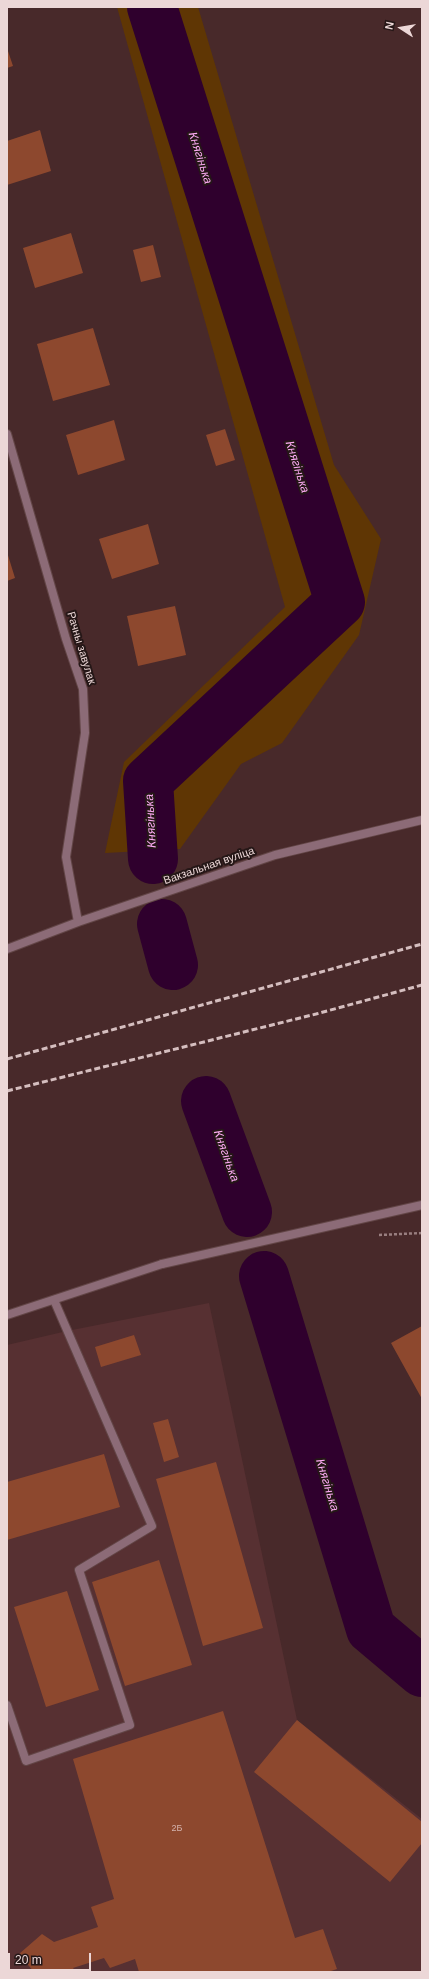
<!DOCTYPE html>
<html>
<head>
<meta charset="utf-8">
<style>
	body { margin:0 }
	#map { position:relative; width:429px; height:1979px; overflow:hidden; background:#48292a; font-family:Helvetica,sans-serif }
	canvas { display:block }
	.frame { position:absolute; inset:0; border:8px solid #ecd7d7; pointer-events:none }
	.north { position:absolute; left:381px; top:8px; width:40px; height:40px; -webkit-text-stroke:3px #251717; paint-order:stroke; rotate:282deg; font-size:11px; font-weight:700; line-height:16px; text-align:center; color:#ecd7d7 }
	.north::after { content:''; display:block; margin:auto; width:14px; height:18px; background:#ecd7d7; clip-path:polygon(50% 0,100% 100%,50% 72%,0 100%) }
	.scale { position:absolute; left:8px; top:1953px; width:83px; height:18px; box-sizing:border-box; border:2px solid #ecd7d7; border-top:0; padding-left:5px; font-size:12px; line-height:14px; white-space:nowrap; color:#ecd7d7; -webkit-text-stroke:3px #251717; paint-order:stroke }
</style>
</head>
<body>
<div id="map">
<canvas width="429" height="1979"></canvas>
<div class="frame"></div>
<div class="north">N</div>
<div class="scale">20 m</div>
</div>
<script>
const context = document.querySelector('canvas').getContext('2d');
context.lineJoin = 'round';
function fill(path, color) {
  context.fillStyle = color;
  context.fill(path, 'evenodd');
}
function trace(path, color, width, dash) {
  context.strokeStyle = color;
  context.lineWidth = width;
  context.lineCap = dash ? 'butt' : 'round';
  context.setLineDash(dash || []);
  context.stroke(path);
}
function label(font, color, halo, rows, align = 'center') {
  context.font = font + ' Helvetica,sans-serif';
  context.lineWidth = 4;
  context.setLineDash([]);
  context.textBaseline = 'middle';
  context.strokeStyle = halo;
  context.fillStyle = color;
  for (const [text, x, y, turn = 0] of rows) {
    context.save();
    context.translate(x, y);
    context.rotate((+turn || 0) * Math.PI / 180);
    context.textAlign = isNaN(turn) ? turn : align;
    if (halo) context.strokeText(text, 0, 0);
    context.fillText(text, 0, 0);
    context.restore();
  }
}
fill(new Path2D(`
	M 209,1303 L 297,1720 L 422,1819 L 422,1972 L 7,1972 L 7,1345 L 67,1331 Z`), '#573032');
fill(new Path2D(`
	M 117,7 L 198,7 L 334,465 L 381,539 L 359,635 L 282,743 L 241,764 L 180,849 L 105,853 L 124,762 L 285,607 Z`), '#5f3604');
trace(new Path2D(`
	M 152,7 L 340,602 L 148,781 L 153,859
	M 162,924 L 173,965
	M 206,1101 L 247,1212
	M 264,1276 L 371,1629 L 422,1672`), '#2f002d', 50);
fill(new Path2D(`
	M 7,48 L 13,66 L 7,68 Z
	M 40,130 L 51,171 L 7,185 L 7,141 Z
	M 71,233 L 83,273 L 35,288 L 23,248 Z
	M 153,245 L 161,277 L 141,282 L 133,250 Z
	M 93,328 L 110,385 L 53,401 L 37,344 Z
	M 114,420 L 125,460 L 78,475 L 66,435 Z
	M 225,429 L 235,460 L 216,466 L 206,435 Z
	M 148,524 L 159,564 L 112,579 L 99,539 Z
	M 7,552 L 15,578 L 7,581 Z
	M 175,606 L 186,655 L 138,666 L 127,616 Z
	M 422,1326 L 422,1399 L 391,1343 Z
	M 134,1335 L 141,1355 L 101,1367 L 95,1347 Z
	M 168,1419 L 179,1457 L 164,1462 L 153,1423 Z
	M 104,1454 L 120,1507 L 7,1540 L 7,1482 Z
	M 216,1462 L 263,1628 L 203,1646 L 156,1479 Z
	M 159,1560 L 192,1665 L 125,1686 L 92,1582 Z
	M 67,1591 L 99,1690 L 46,1707 L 14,1607 Z
	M 223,1711 L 295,1938 L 323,1929 L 337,1969 L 328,1972 L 139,1972 L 135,1959 L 110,1968 L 104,1958 L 73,1968 L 76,1972 L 34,1972 L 19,1954 L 42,1934 L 54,1942 L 98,1927 L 91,1907 L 114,1899 L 73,1759 Z
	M 297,1720 L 422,1822 L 422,1843 L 390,1882 L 254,1772 Z`), '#8d482e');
const lane = new Path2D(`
	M 162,1264 L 422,1205
	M 7,1705 L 26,1761 L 130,1725 L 79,1570 L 152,1526 L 54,1300`);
const street = new Path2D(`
	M 7,434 L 66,639 L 83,689 L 85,733 L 66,857 L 78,922
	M 7,949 L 78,922 L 275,855 L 422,820
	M 7,1315 L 162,1264`);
trace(lane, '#624546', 10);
trace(street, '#624546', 10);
trace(new Path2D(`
	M 379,1235 L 422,1233`), '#997f80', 2.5, [3, 2]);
trace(lane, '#8c6b77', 8);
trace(street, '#8c6b77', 8);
trace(new Path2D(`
	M 7,1059 L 422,944
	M 7,1091 L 316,1014 L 422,985`), '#d5bebf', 3, [6, 3]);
label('9px', '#d4b3ad', null, [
	["2Б",177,1829]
]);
label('11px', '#ecd7d7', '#251717', [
	["Рачны завулак",81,648,73],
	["Вакзальная вуліца",209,866,-19]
]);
label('italic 12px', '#feacf5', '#251717', [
	["Княгінька",200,158,72],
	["Княгінька",297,467,72],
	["Княгінька",151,821,-93],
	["Княгінька",226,1156,70],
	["Княгінька",327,1485,73]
]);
</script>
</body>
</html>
